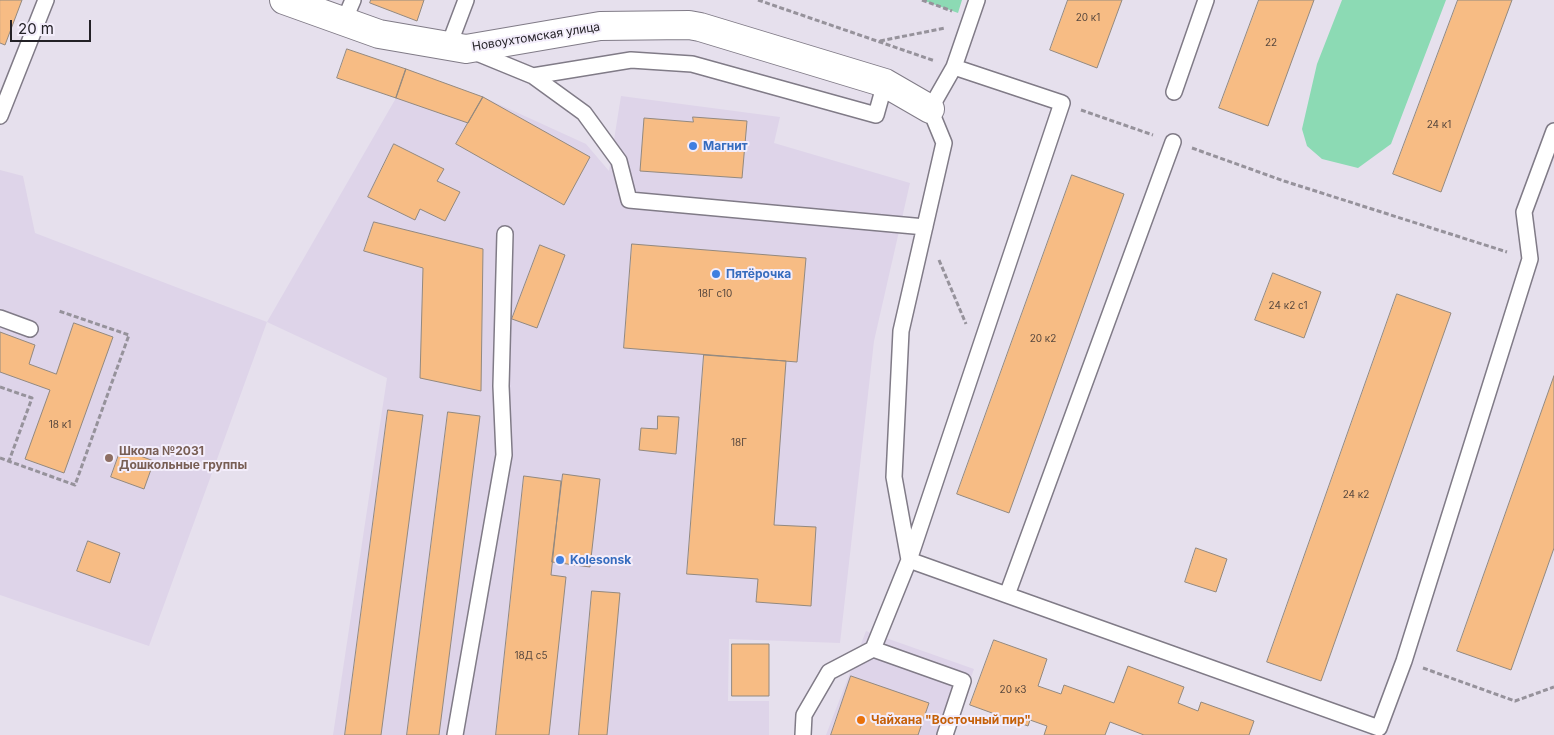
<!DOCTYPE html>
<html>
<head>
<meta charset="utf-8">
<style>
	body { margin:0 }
	#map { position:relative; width:1554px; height:735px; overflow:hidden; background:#e6e0ed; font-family:Inter,sans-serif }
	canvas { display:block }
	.scale { position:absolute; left:10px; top:20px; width:81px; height:22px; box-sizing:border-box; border:2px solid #232126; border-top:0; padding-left:6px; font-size:15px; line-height:18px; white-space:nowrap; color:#232126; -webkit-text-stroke:4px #f3edfb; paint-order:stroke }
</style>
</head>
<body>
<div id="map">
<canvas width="1554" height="735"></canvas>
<div class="scale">20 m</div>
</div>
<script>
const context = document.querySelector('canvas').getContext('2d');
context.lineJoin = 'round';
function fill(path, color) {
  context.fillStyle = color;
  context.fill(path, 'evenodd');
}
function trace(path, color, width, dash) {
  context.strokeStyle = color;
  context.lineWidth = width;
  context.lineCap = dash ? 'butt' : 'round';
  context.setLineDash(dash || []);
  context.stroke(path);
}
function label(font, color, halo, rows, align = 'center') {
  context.font = font + ' Inter,sans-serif';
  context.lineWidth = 4;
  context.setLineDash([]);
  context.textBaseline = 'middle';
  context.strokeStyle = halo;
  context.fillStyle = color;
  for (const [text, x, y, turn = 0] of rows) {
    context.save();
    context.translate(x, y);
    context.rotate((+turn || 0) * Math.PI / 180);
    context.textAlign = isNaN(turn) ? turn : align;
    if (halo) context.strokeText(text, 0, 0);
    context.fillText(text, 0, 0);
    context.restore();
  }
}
fill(new Path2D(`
	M 406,69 L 483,97 L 586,144 L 609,171 L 621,96 L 780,117 L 774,143 L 910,183 L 874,341 L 840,643 L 729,639 L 728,701 L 769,701 L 769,735 L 333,735 L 387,378 L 267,322 L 149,646 L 0,595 L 0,170 L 23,176 L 35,233 L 267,322 L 396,98 Z
	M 866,631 L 974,669 L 950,735 L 826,735 Z`), '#ded4e9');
fill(new Path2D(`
	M 922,0 L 962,0 L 958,13 Z
	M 1342,0 L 1446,0 L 1391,144 L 1358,168 L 1322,159 L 1307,146 L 1302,129 L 1317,64 Z`), '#8cdab4');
const building = new Path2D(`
	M 0,0 L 22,0 L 5,45 L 0,43 Z
	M 371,0 L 424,0 L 417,21 L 370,3 Z
	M 1068,0 L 1122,0 L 1097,68 L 1050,50 Z
	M 1259,0 L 1314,0 L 1268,126 L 1219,108 Z
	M 1458,0 L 1512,0 L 1441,192 L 1393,174 Z
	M 347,49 L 406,69 L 396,98 L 337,78 Z
	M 406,69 L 483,97 L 468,123 L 396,98 Z
	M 483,97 L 590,157 L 564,205 L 456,144 Z
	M 693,117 L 747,121 L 742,178 L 640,171 L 644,118 L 693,122 Z
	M 394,144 L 444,169 L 437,181 L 460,192 L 445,221 L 420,209 L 415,220 L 368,197 Z
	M 1072,175 L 1124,194 L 1009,513 L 957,494 Z
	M 374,222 L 483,249 L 481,391 L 420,378 L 423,268 L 364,251 Z
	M 632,244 L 806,258 L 797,362 L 624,348 Z
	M 540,245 L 565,255 L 537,328 L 512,319 Z
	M 1273,273 L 1321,292 L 1304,338 L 1255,320 Z
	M 1397,294 L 1451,313 L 1321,681 L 1267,662 Z
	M 74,323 L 113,337 L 64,473 L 25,459 L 50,390 L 0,372 L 0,332 L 35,345 L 29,364 L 56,374 Z
	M 704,355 L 786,361 L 774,525 L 816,527 L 811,606 L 756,602 L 758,579 L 687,574 Z
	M 1554,376 L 1554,548 L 1511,670 L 1457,651 Z
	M 388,410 L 423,415 L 381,735 L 345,735 Z
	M 448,412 L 480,416 L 439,735 L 407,735 Z
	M 658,416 L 679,417 L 676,454 L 639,450 L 641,428 L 657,429 Z
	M 121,449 L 154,461 L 144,489 L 111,477 Z
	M 563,474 L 600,479 L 590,567 L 552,562 Z
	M 524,476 L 561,481 L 551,575 L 566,577 L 549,735 L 496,735 Z
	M 88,541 L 120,553 L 110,583 L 77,571 Z
	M 1196,548 L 1227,559 L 1216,592 L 1185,582 Z
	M 592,591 L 620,593 L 607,735 L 579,735 Z
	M 994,640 L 1047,659 L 1038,686 L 1061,694 L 1064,685 L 1114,703 L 1128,666 L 1184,687 L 1178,703 L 1198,711 L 1201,702 L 1254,721 L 1249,735 L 1144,735 L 1110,722 L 1105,735 L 1044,735 L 1047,726 L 1030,720 L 1028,726 L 970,705 Z
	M 732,644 L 769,644 L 769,696 L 732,696 Z
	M 851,676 L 929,703 L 918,735 L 831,735 Z`);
fill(building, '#f7bc84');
trace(building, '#93897f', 1);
const service = new Path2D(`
	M 344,21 L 353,0
	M 449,45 L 466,0
	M 472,51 L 533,76 L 631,60 L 692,64 L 876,115 L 885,83
	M 954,67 L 977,0
	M 533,76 L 584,113 L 619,161 L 629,200 L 925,227
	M 1174,92 L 1206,0
	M 0,116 L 46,0
	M 0,318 L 30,329
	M 1007,595 L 1173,142
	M 873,649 L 963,681 L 945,735
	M 455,735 L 504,455 L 501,386 L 505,234
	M 803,735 L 804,715 L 829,672 L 873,649 L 909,560 L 894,477 L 901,331 L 944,143 L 930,109 L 954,67 L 1062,103 L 909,560 L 1379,728 L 1404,661 L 1530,259 L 1524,212 L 1554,131`);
const minor = new Path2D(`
	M 284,0 L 379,34 L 466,49 L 600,26 L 689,25 L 700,27 L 885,83 L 930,109`);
trace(service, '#807b87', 18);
trace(minor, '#807b87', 30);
trace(new Path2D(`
	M 758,0 L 935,61
	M 922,0 L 952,11
	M 880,41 L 945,28
	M 1081,110 L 1153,135
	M 1192,148 L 1284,181 L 1507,252
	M 939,260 L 966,324
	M 0,387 L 32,398 L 9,461
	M 0,458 L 75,485 L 129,335 L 59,311
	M 1423,668 L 1515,701 L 1554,687`), '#96929b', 3, [5, 2.5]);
trace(service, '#fff', 15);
trace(minor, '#fff', 28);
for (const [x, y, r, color] of [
	[693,146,5,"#3f7fe0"],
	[716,274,5,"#3f7fe0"],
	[109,458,5,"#8d6e63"],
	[560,560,5,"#3f7fe0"],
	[861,720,5,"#e8710a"]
]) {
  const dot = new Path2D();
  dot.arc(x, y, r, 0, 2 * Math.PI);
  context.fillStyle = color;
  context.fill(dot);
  trace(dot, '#f3edfb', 2);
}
label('10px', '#58483e', null, [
	["20 к1",1088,18],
	["22",1271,43],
	["24 к1",1439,125],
	["18Г с10",715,294],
	["24 к2 с1",1288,306],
	["20 к2",1043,339],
	["18 к1",60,425],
	["18Г",739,443],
	["24 к2",1356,495],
	["18Д с5",531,656],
	["20 к3",1013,690]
]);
label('12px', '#232126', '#f3edfb', [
	["Новоухтомская улица",536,37,-9]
]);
label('bold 12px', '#366cbe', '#f3edfb', [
	["Магнит",703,146],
	["Пятёрочка",726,274],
	["Kolesonsk",570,560]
], 'left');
label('bold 12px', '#785e54', '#f3edfb', [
	["Школа №2031",119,451],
	["Дошкольные группы",119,465]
], 'left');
label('bold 12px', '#c56008', '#f3edfb', [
	["Чайхана \"Восточный пир\"",871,720]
], 'left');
</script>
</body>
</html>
